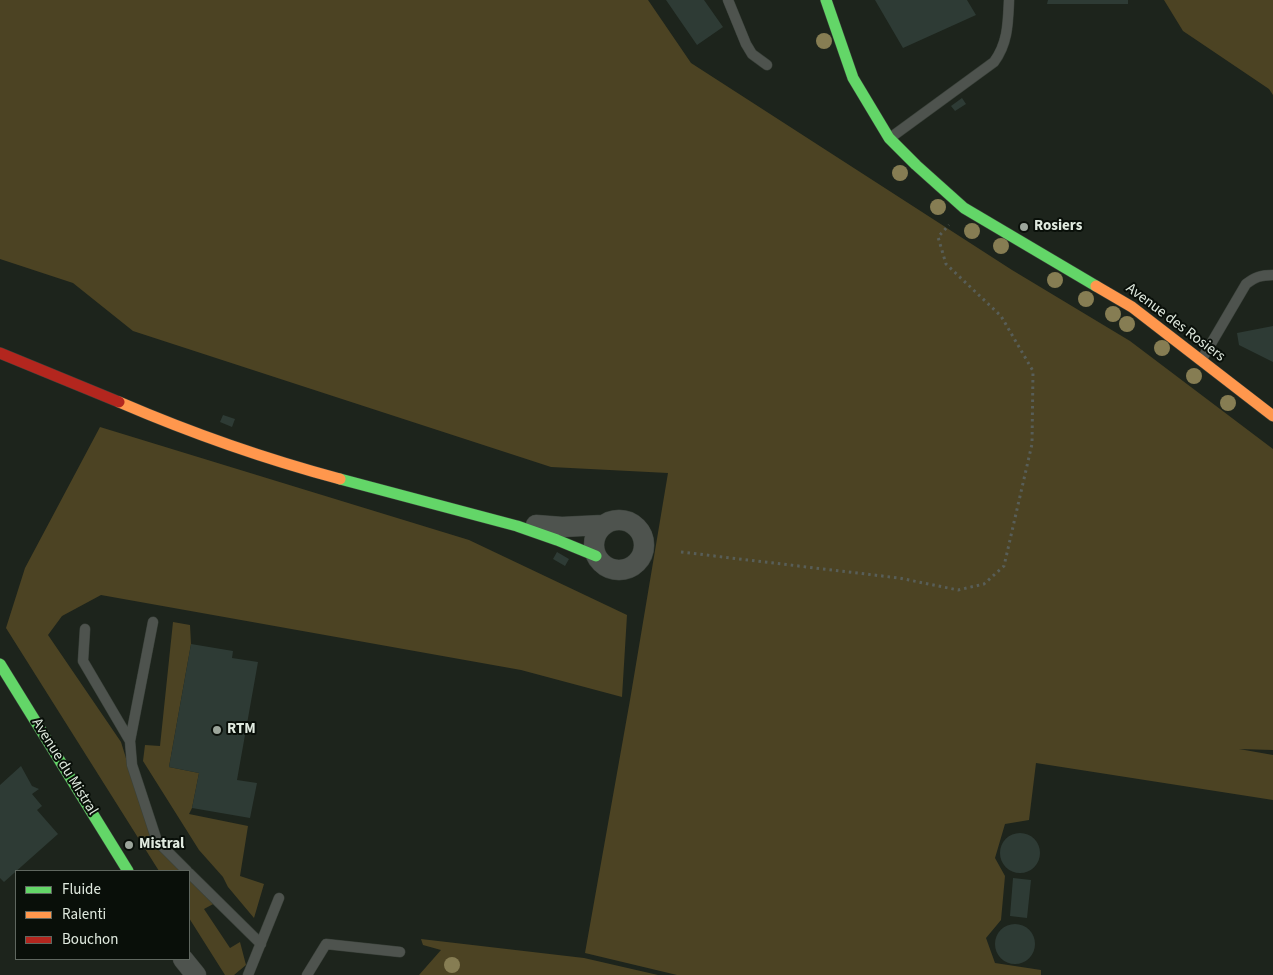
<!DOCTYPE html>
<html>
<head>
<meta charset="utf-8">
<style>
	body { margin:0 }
	#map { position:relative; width:1273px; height:975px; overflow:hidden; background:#1d241c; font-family:"Source Sans 3",sans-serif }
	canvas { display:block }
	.legend { position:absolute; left:15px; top:870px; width:175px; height:90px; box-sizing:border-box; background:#090f09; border:1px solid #5f675f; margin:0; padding:6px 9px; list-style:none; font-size:15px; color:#e0eadf }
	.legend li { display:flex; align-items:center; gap:10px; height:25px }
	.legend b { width:25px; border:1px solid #5f675f }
</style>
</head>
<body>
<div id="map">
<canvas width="1273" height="975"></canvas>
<ul class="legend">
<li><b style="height:6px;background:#63d668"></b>Fluide</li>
<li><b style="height:6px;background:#ff974d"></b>Ralenti</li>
<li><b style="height:6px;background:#b3261e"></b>Bouchon</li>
</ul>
</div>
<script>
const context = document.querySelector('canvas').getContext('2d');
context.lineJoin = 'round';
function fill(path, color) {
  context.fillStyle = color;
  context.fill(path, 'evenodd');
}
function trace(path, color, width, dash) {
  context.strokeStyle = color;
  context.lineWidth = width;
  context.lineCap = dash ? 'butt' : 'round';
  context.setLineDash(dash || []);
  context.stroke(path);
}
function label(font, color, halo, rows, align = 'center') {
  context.font = font + ' "Source Sans 3",sans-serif';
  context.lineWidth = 4;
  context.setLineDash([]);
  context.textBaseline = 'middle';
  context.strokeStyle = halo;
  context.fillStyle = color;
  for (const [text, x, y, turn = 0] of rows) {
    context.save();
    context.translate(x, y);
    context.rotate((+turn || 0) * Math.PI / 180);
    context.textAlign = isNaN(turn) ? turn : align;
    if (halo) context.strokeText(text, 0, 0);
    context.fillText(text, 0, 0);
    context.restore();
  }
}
fill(new Path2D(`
	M 0,0 L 648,0 L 691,63 L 1012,270 L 1130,341 L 1273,449 L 1273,750 L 1239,749 L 1273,755 L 1273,800 L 1036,763 L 1029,820 L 1005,824 L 995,858 L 1005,876 L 1001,920 L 986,938 L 995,963 L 1041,970 L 1041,975 L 677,975 L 585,953 L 630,700 L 668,473 L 551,467 L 133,331 L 73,283 L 0,259 Z
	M 1164,0 L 1273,0 L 1273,95 L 1269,89 L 1183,31 Z
	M 100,427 L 469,540 L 627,615 L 622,697 L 521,670 L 101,595 L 62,616 L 48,635 L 121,742 L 153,845 L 182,871 L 159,871 L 6,628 L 25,568 Z
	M 173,622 L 190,625 L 191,644 L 169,767 L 199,773 L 192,808 L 189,814 L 248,826 L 240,876 L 264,884 L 254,918 L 228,887 L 223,877 L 199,850 L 143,761 L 145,745 L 160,746 Z
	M 189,877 L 217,902 L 204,909 L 230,948 L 240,942 L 246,965 L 234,975 L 225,975 L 189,918 Z
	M 421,939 L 584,958 L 658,975 L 419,975 L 441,950 L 423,945 Z`), '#4c4323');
fill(new Path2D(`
	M 666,0 L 704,0 L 723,27 L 697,45 Z
	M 875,0 L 967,0 L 976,15 L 903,48 Z
	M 1048,0 L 1128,0 L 1128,4 L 1047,4 Z
	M 962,98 L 966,104 L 955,111 L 951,106 Z
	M 1273,326 L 1273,362 L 1239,345 L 1237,333 Z
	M 223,415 L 235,419 L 232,427 L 220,422 Z
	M 557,552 L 569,559 L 565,566 L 553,559 Z
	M 191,644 L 233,651 L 232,658 L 258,662 L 237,780 L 257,783 L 250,818 L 192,808 L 199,773 L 169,767 Z
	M 21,766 L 32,786 L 39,789 L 32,794 L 42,806 L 37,810 L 58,834 L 4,882 L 0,878 L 0,785 Z
	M1000 853a20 20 0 1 1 40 0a20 20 0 1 1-40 0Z
	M 1013,878 L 1031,880 L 1027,918 L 1010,916 Z
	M995 944a20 20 0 1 1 40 0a20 20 0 1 1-40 0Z`), '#2e3b35');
const lane = new Path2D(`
	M 728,0 L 746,44 L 752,54 L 767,65
	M 890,138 L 994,62 C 1008,43 1008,23 1009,0
	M 1202,359 L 1246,284 C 1255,277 1261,275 1273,275
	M 85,629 L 83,661 L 130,741 L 132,765 L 157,841 L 187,871
	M 130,741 L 153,622
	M 189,873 L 261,944
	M 248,975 L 279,898
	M 307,975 L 326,944 L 400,952`);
const street = new Path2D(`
	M594 545a25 25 0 1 1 50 0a25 25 0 1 1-50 0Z
	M 536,525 L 562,527 L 603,525
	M 183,959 L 196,975`);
const fast = new Path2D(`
	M 826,0 L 853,78 L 889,138 L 916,165 L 964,208 L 1096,286
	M 340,479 L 517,526 L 557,540 L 596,556
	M 0,664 L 128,871`);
const slow = new Path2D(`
	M 1096,286 L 1132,307 L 1273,416
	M 119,402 C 191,433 265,459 340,479`);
const jam = new Path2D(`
	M 0,353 L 119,402`);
trace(lane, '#3a413a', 11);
trace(street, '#3a413a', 21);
trace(fast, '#3a413a', 12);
trace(slow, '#3a413a', 12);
trace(jam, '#3a413a', 12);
trace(new Path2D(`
	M 681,552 L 899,578 L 958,590 L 984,584 L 1004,566 L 1032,444 L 1033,371 L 1001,316 L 946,264 L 938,237 L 949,225`), '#585e58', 3, [2.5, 4]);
trace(lane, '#4e534e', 10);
trace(street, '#4e534e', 20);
trace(fast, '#63d668', 11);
trace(slow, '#ff974d', 11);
trace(jam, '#b3261e', 11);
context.fillStyle = '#867d53';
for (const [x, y] of [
	[824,41],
	[900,173],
	[938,207],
	[972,231],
	[1001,246],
	[1055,280],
	[1086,299],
	[1113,314],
	[1127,324],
	[1162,348],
	[1194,376],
	[1228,403],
	[452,965]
]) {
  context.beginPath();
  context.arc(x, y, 8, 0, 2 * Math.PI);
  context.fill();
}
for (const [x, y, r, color] of [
	[1024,227,5,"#9ca59b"],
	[217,730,5,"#9ca59b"],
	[129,845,5,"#9ca59b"]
]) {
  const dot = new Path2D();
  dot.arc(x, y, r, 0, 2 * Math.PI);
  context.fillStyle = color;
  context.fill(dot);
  trace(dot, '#090f09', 2);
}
label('bold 15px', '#e0eadf', '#090f09', [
	["Rosiers",1034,227],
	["RTM",227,730],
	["Mistral",139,845]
], 'left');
label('15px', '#e0eadf', '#090f09', [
	["Avenue des Rosiers",1175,323,37],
	["Avenue du Mistral",64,767,58]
]);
</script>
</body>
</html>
